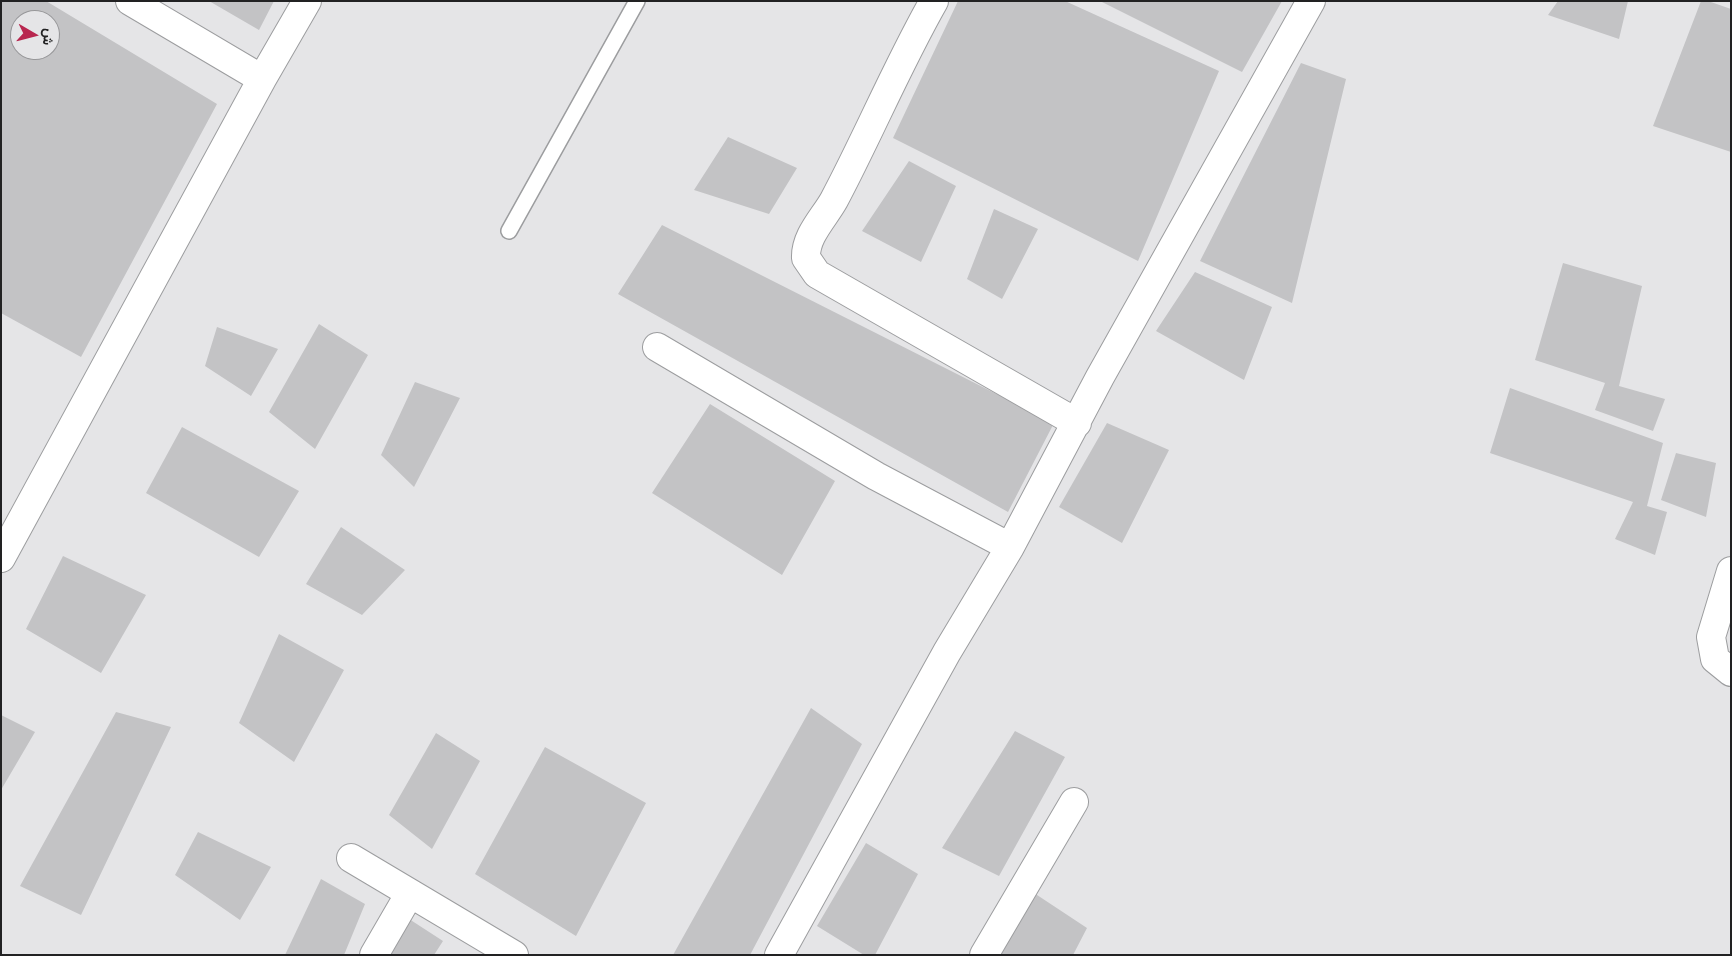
<!DOCTYPE html>
<html>
<head>
<meta charset="utf-8">
<style>
	body { margin:0 }
	#map { position:relative; width:1732px; height:956px; overflow:hidden; background:#e5e5e7; font-family:"Roboto Condensed",Vazirmatn,sans-serif }
	canvas { display:block }
	.frame { position:absolute; inset:0; border:2px solid #222223; pointer-events:none }
	.north { position:absolute; left:10px; top:10px; width:50px; height:50px; box-sizing:border-box; background:#e5e5e7; border:1px solid #979799; border-radius:50%; rotate:98deg; font-size:14px; font-weight:700; line-height:20px; text-align:center; color:#222223 }
	.north::after { content:''; display:block; margin:auto; width:18px; height:22px; background:#b8274f; clip-path:polygon(50% 0,100% 100%,50% 72%,0 100%) }
</style>
</head>
<body>
<div id="map">
<canvas width="1732" height="956"></canvas>
<div class="frame"></div>
<div class="north">ش</div>
</div>
<script>
const context = document.querySelector('canvas').getContext('2d');
context.lineJoin = 'round';
function fill(path, color) {
  context.fillStyle = color;
  context.fill(path, 'evenodd');
}
function trace(path, color, width, dash) {
  context.strokeStyle = color;
  context.lineWidth = width;
  context.lineCap = dash ? 'butt' : 'round';
  context.setLineDash(dash || []);
  context.stroke(path);
}
fill(new Path2D(`
	M 1,1 L 46,1 L 217,104 L 81,357 L 1,313 ZM 20,20 L 50,20 L 50,50 L 20,50 Z
	M 209,1 L 274,1 L 259,30 Z
	M 958,1 L 1065,1 L 1219,71 L 1138,261 L 893,138 Z
	M 1100,1 L 1282,1 L 1242,72 Z
	M 1558,1 L 1628,1 L 1619,39 L 1548,15 Z
	M 1701,1 L 1708,1 L 1731,9 L 1731,152 L 1653,126 Z
	M 1301,63 L 1346,79 L 1292,303 L 1200,261 Z
	M 728,137 L 797,168 L 769,214 L 694,190 Z
	M 909,161 L 956,186 L 921,262 L 862,231 Z
	M 994,209 L 1038,229 L 1002,299 L 967,279 Z
	M 662,225 L 1054,423 L 1008,512 L 618,294 Z
	M 1563,263 L 1642,286 L 1619,386 L 1665,399 L 1653,431 L 1595,410 L 1605,383 L 1535,360 Z
	M 1195,272 L 1272,307 L 1244,380 L 1156,331 Z
	M 319,324 L 368,355 L 315,449 L 269,412 Z
	M 217,327 L 278,349 L 251,396 L 205,366 Z
	M 415,382 L 460,398 L 414,487 L 381,455 Z
	M 1510,388 L 1663,443 L 1647,506 L 1667,512 L 1655,555 L 1615,539 L 1633,502 L 1490,453 Z
	M 710,404 L 835,481 L 782,575 L 652,493 Z
	M 1107,423 L 1169,450 L 1122,543 L 1059,507 Z
	M 182,427 L 299,491 L 259,557 L 146,493 Z
	M 1676,453 L 1716,463 L 1706,517 L 1661,500 Z
	M 341,527 L 405,570 L 362,615 L 306,584 Z
	M 63,556 L 146,595 L 101,673 L 26,629 Z
	M 279,634 L 344,670 L 294,762 L 239,723 Z
	M 811,708 L 862,744 L 750,955 L 673,955 Z
	M 116,712 L 171,727 L 81,915 L 20,886 Z
	M 1,715 L 35,732 L 1,790 Z
	M 1015,731 L 1065,757 L 999,876 L 942,848 Z
	M 436,733 L 480,761 L 432,849 L 389,815 Z
	M 545,747 L 646,803 L 576,936 L 475,874 Z
	M 198,832 L 271,867 L 240,920 L 175,875 Z
	M 866,843 L 918,874 L 875,955 L 864,955 L 817,926 Z
	M 321,879 L 365,904 L 344,955 L 285,955 Z
	M 1031,891 L 1087,928 L 1073,955 L 996,955 Z
	M 406,917 L 443,941 L 434,955 L 382,955 Z`), '#c3c3c5');
const lane = new Path2D(`
	M 509,231 L 637,1`);
const street = new Path2D(`
	M 130,1 L 262,79
	M 934,1 C 897,66 869,134 834,200 C 824,218 805,236 806,258 L 817,274 L 1077,423
	M 657,347 L 876,476 L 1010,547 L 1100,377 L 1311,1
	M 1,558 L 262,79 L 307,1
	M 1731,571 L 1711,637 L 1715,659 L 1731,672
	M 351,858 L 514,955
	M 374,955 L 410,893
	M 779,955 L 947,652 L 1010,547
	M 984,955 L 1074,802`);
trace(lane, '#9c9d9f', 18);
trace(street, '#9c9d9f', 30);
trace(lane, '#fff', 15);
trace(street, '#fff', 28);
</script>
</body>
</html>
